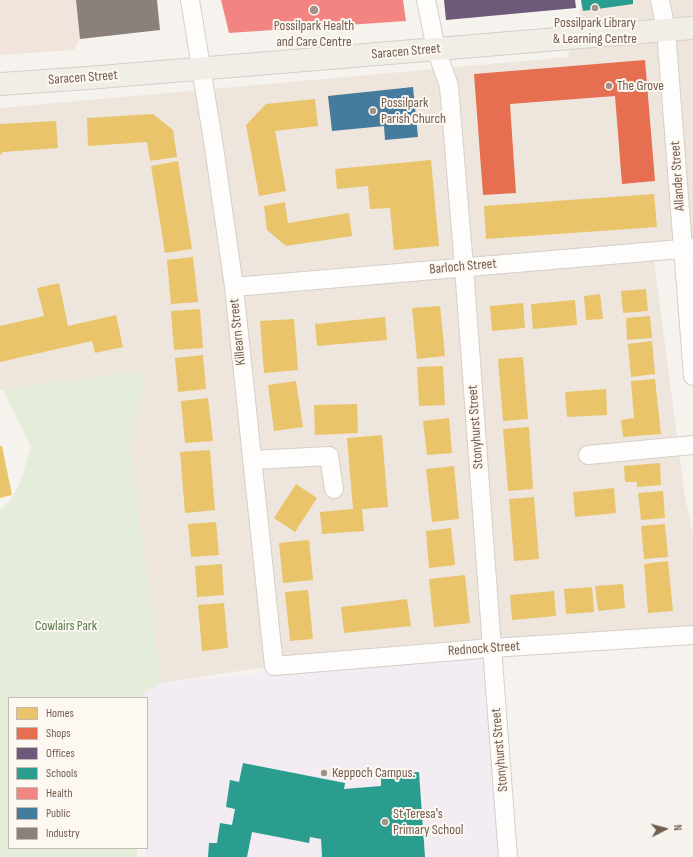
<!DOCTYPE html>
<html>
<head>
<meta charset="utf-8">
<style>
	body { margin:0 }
	#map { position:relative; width:693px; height:857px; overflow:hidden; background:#f6f3ee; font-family:"Sofia Sans Condensed",sans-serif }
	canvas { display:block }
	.legend { position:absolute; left:8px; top:697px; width:140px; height:152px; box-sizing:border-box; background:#fdf8f1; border:1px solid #c5bab1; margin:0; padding:5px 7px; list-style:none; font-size:12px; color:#725d51 }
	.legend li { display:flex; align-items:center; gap:8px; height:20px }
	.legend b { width:20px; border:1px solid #c5bab1 }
	.north { position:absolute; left:645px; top:809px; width:40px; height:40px; -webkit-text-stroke:3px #fdf8f1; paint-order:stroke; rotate:84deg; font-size:11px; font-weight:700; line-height:16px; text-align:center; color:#725d51 }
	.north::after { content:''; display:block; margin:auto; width:14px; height:18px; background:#725d51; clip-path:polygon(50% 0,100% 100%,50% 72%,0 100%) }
</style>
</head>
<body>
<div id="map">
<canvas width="693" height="857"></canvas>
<ul class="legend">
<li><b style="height:11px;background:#e9c46a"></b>Homes</li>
<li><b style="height:11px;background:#e76f51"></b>Shops</li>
<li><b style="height:11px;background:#6d597a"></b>Offices</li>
<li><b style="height:11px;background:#2a9d8f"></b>Schools</li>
<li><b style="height:11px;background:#f28482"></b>Health</li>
<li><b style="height:11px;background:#457b9d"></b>Public</li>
<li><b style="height:11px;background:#8a817c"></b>Industry</li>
</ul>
<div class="north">N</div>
</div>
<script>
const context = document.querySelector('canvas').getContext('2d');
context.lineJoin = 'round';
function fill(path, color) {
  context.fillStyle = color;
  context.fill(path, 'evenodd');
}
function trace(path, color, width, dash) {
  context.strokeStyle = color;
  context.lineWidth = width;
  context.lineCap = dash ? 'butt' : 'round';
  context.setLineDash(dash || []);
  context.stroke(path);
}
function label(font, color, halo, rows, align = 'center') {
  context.font = font + ' "Sofia Sans Condensed",sans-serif';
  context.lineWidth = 4;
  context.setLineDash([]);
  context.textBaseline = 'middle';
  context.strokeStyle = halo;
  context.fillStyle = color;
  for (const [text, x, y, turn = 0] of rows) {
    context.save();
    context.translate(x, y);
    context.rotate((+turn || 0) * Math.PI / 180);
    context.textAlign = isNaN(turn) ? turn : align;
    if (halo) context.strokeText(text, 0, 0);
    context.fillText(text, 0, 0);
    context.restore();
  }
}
fill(new Path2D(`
	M 581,0 L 693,0 L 693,248 L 653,253 L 685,497 L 693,535 L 693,635 L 492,648 L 260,668 L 161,683 L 129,443 L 147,371 L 0,390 L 0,108 L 568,57 L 581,7 Z`), '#eee6dd');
fill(new Path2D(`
	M 0,0 L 76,0 L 80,39 L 74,50 L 0,55 Z`), '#f0e4dd');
fill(new Path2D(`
	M 492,648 L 508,857 L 146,857 L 147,698 L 143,698 L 145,692 L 161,683 Z`), '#f3ecf3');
fill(new Path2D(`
	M 147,371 L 129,443 L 161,683 L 145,692 L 143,698 L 9,698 L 9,848 L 137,848 L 137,857 L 0,857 L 0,509 C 20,497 24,468 31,447 L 2,389 Z`), '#e4ecda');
fill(new Path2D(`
	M 315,99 L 318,126 L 275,131 L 286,191 L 259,196 L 246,125 L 266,104 Z
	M 153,114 L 173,130 L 177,157 L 150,161 L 147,142 L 88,146 L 87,118 Z
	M 56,121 L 58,148 L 3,152 L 0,155 L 0,124 Z
	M 431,160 L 439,246 L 394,250 L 390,208 L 370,209 L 368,186 L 337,189 L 335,169 Z
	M 178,161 L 192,249 L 165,253 L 151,166 Z
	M 654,194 L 657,227 L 486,239 L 484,206 Z
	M 285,202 L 288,223 L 349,213 L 352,236 L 286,246 L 267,230 L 264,206 Z
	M 193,257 L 198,302 L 171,304 L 167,260 Z
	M 59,283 L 68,326 L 116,315 L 123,347 L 95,353 L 92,341 L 0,362 L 0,326 L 44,316 L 37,288 Z
	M 646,289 L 648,311 L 623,313 L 621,291 Z
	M 600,294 L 603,319 L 586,320 L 584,296 Z
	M 575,300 L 577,325 L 533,329 L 531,304 Z
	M 523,303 L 525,328 L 492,331 L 490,306 Z
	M 440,306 L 445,356 L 417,359 L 412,308 Z
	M 200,309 L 203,348 L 174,350 L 171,311 Z
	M 650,316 L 652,338 L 627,340 L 626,318 Z
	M 385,317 L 387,340 L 317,346 L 315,324 Z
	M 294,319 L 298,370 L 264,373 L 260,321 Z
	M 652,341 L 655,374 L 631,377 L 628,344 Z
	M 203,355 L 206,389 L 178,392 L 175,358 Z
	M 523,357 L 528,419 L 503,421 L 498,359 Z
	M 443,366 L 445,405 L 419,406 L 417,367 Z
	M 655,379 L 661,434 L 623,437 L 621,420 L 634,418 L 631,381 Z
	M 296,381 L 303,427 L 274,431 L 268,385 Z
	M 606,389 L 607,415 L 567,417 L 565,392 Z
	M 208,398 L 213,441 L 185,443 L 181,401 Z
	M 357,404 L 358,433 L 315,435 L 314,405 Z
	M 449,418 L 452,453 L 427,455 L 423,421 Z
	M 529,427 L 533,489 L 508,491 L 503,429 Z
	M 382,435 L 388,507 L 362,509 L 364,531 L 322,534 L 320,512 L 353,509 L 347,438 Z
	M 0,446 L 2,446 L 12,495 L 0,498 Z
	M 210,450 L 215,510 L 185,513 L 180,452 Z
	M 660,463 L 661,485 L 637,487 L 637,482 L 625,482 L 624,466 Z
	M 454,466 L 459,519 L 432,522 L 426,469 Z
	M 296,484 L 317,498 L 295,532 L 274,518 Z
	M 614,488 L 616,513 L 575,517 L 573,492 Z
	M 663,491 L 665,518 L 641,520 L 638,493 Z
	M 534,497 L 539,559 L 514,561 L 509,499 Z
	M 216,522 L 219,555 L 191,557 L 188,524 Z
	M 665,524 L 668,557 L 644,559 L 641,526 Z
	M 451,528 L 455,565 L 429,568 L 426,531 Z
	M 309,540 L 313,580 L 283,583 L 279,543 Z
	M 668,561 L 673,611 L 648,613 L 644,564 Z
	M 222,564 L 224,595 L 197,597 L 195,566 Z
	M 465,575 L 470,623 L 434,627 L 429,579 Z
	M 623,584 L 625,608 L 598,611 L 595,586 Z
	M 592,587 L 594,612 L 566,614 L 564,589 Z
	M 308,590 L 313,639 L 290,641 L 285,592 Z
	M 554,591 L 556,616 L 512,620 L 510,595 Z
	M 407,599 L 411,626 L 344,633 L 341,607 Z
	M 224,603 L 228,648 L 202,651 L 198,605 Z`), '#e9c46a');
fill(new Path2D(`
	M 645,60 L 655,181 L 622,184 L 615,96 L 510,104 L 516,193 L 483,195 L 474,74 Z`), '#e76f51');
fill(new Path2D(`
	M 444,0 L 575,0 L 576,8 L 446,20 Z`), '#6d597a');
fill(new Path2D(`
	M 581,0 L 633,0 L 633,4 L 583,11 Z
	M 243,763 L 345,783 L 344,789 L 381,786 L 381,774 L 419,772 L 425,857 L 322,857 L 321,839 L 310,837 L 309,843 L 252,832 L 247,857 L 208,857 L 209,843 L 217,843 L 220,823 L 232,825 L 235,809 L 226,807 L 230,780 L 239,782 Z`), '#2a9d8f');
fill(new Path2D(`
	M 221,0 L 403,0 L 406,21 L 229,33 Z`), '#f28482');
fill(new Path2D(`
	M 413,87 L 418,137 L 385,140 L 384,126 L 332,131 L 328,96 Z`), '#457b9d');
fill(new Path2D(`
	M 76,0 L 157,0 L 160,30 L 80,39 Z`), '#8a817c');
const minor = new Path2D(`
	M 190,0 L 214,147 L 234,287 L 274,666 L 492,648 L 693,635
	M 426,0 L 436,49 L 449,86 L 464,267 L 492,648 L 508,857
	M 660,0 L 666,30 L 693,376
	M 234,287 L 693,248
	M 588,455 L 693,445
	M 252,460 L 329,456 L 334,489`);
const major = new Path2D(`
	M 0,84 L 88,78 L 666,30 L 693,28`);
trace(minor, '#d4cfc9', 20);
trace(major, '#d5cec9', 24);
trace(minor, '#fefdfc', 18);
trace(major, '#f1eee8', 22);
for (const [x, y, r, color] of [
	[595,8,4,"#a09288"],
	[314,10,5,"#a09288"],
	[609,86,4,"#a09288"],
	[373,111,4,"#a09288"],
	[324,773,4,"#a09288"],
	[385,822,4,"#a09288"]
]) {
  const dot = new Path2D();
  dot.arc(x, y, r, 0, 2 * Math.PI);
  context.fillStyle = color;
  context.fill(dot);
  trace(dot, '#fdf8f1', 1.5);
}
label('14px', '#725d51', '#fdf8f1', [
	["Possilpark Library",595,23,"center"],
	["& Learning Centre",595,39,"center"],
	["Possilpark Health",314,26,"center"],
	["and Care Centre",314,42,"center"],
	["The Grove",617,86],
	["Possilpark",381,103],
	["Parish Church",381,119],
	["Keppoch Campus.",332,773],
	["St Teresa's",393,814],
	["Primary School",393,830]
], 'left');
label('14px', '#725d51', '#fdf8f1', [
	["Saracen Street",406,52,-5],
	["Saracen Street",83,78,-4],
	["Allander Street",678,176,-94],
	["Barloch Street",463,267,-5],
	["Killearn Street",238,332,-96],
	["Stonyhurst Street",476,427,-94],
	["Rednock Street",484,649,-4],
	["Stonyhurst Street",500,750,-95]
]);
label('14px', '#5a7b4d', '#fdf8f1', [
	["Cowlairs Park",66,626]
]);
</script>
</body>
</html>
